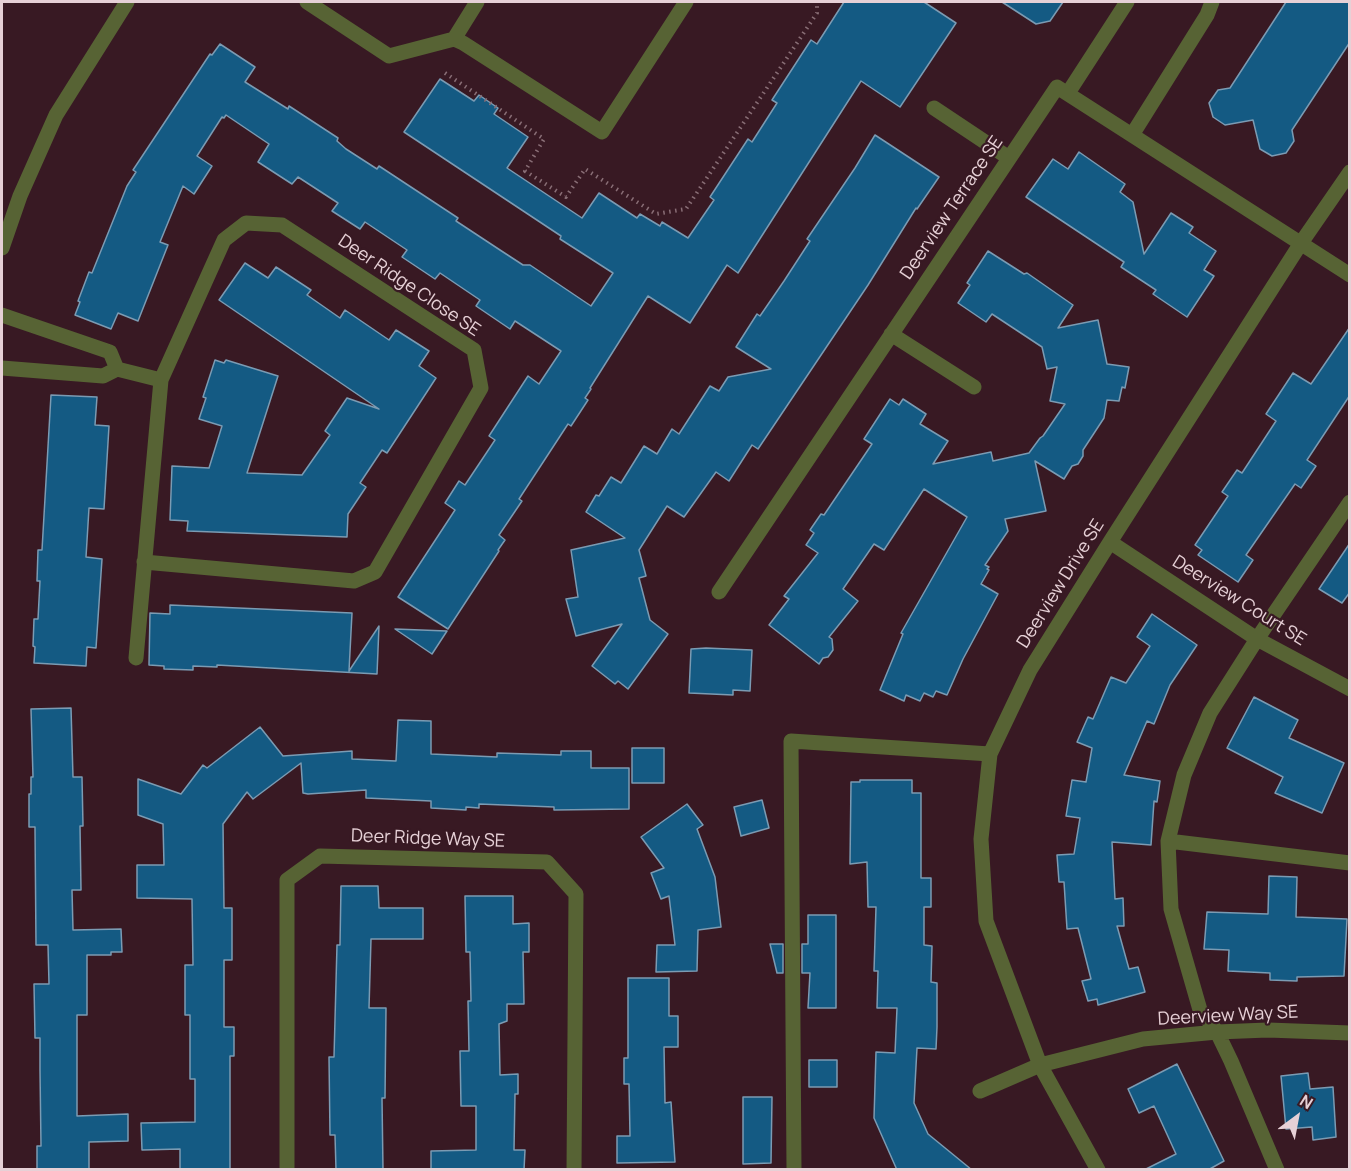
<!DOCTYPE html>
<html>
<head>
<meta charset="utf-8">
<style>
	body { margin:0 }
	#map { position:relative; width:1351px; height:1171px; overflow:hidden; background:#381923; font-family:Manrope,sans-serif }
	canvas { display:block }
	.frame { position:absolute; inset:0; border:3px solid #e6d0d6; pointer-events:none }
	.north { position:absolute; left:1267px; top:1087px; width:60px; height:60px; -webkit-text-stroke:4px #381923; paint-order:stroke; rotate:32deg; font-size:16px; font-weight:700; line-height:24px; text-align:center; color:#e6d0d6 }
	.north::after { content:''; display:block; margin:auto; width:21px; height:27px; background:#e6d0d6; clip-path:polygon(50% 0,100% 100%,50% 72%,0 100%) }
</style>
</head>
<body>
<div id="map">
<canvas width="1351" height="1171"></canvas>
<div class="frame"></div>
<div class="north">N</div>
</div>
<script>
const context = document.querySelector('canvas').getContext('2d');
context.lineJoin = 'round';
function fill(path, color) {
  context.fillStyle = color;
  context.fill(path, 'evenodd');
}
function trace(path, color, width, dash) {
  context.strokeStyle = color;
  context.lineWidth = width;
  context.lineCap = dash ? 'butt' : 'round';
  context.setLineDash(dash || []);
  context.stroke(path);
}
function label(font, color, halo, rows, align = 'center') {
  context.font = font + ' Manrope,sans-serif';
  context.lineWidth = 4.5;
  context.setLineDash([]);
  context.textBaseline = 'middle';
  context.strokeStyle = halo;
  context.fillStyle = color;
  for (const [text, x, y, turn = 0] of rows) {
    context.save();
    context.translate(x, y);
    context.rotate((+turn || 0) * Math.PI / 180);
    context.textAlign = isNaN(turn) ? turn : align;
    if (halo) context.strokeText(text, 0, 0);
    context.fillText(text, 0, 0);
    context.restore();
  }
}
const building = new Path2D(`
	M 844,2 L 924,2 L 956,23 L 900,107 L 861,81 L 738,273 L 727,265 L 690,323 L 648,296 L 590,388 L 591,389 L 585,398 L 588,400 L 571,426 L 568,424 L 519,499 L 522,501 L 499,535 L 505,540 L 498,550 L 499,551 L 448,629 L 398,597 L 455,510 L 445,503 L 459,481 L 465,485 L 495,440 L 489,436 L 528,376 L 539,384 L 561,351 L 515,321 L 510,329 L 476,306 L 480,300 L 440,273 L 435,279 L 402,257 L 407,250 L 365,222 L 360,229 L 332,211 L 338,203 L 298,177 L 292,184 L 258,162 L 269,144 L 226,115 L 224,118 L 222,117 L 197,156 L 212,166 L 194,194 L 183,186 L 160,242 L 168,245 L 138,321 L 118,313 L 111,329 L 75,315 L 80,302 L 78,301 L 89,272 L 92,273 L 127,186 L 136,172 L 133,170 L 210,54 L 212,55 L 220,44 L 255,67 L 245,82 L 288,109 L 289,106 L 338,138 L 337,141 L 346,149 L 377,169 L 379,166 L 458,218 L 456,221 L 500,250 L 523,265 L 530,265 L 591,306 L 613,273 L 560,239 L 561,236 L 404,132 L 440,79 L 474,101 L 479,95 L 498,108 L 494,114 L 528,137 L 507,168 L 582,218 L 599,193 L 637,218 L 640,214 L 660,226 L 662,222 L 688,238 L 714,200 L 710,197 L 748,139 L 752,142 L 777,103 L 772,100 L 811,40 L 817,44 Z
	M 1002,2 L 1063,2 L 1050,21 L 1036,24 Z
	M 1286,2 L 1350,2 L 1350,42 L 1292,130 L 1294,141 L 1286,153 L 1272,156 L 1260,149 L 1253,120 L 1225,125 L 1213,117 L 1209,103 L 1218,90 L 1230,88 Z
	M 875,135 L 939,177 L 917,209 L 916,208 L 868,285 L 758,449 L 752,445 L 729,481 L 716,472 L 684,517 L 667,506 L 639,550 L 646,576 L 639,578 L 650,620 L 668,634 L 628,689 L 618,681 L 615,684 L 592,666 L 622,624 L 576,636 L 566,599 L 578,597 L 571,550 L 625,538 L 586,512 L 596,495 L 599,496 L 611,477 L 621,483 L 644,446 L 657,454 L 672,429 L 679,434 L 710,386 L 719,391 L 728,377 L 771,369 L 736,347 L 757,314 L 760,316 L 784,281 L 810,241 L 807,239 L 855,168 Z
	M 1079,152 L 1125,184 L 1120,192 L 1133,202 L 1144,254 L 1171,213 L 1193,227 L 1189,233 L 1216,251 L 1204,270 L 1214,276 L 1187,317 L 1153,294 L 1156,290 L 1121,267 L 1124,262 L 1026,197 L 1053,159 L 1068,169 Z
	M 988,251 L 1024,274 L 1027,273 L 1073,305 L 1058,328 L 1098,320 L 1107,364 L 1129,367 L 1125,388 L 1122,387 L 1119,401 L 1107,400 L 1104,418 L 1083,450 L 1083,456 L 1078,464 L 1072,466 L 1064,479 L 1035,461 L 1046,511 L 1005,519 L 1008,531 L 985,565 L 989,567 L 987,569 L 989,570 L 981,584 L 998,594 L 963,659 L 947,695 L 936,691 L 933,697 L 924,693 L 920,701 L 906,695 L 904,701 L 880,690 L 903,634 L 901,633 L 967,517 L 924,489 L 884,550 L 874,544 L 843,589 L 858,601 L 829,637 L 832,639 L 833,650 L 828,657 L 823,658 L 819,664 L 769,625 L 789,599 L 784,596 L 818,553 L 806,545 L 814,533 L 810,530 L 821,514 L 824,515 L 872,444 L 864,439 L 890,399 L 899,405 L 903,399 L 926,414 L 920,424 L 948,441 L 933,464 L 991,452 L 993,461 L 1029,453 L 1040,438 L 1043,436 L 1065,404 L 1050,401 L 1057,367 L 1047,369 L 1042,347 L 992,314 L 986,322 L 958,303 L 970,285 L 967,283 Z
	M 245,263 L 268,278 L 276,267 L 311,290 L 307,295 L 340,318 L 345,310 L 389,340 L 396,330 L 429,351 L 419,366 L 436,378 L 387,453 L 382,450 L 360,483 L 366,487 L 348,514 L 347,537 L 187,531 L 188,521 L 170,520 L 172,466 L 209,468 L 222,426 L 199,419 L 206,398 L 203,397 L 215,360 L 224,363 L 226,360 L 278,376 L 247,473 L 302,475 L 330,435 L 325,431 L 347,398 L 379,409 L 219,300 Z
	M 1350,327 L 1350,395 L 1307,460 L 1316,466 L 1301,488 L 1295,484 L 1246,555 L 1253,560 L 1238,582 L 1198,555 L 1202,550 L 1195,545 L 1228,496 L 1222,492 L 1237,470 L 1242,473 L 1276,421 L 1266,414 L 1293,373 L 1311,384 Z
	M 51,395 L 97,397 L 95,425 L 109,426 L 104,509 L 89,508 L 86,557 L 102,559 L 96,648 L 87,647 L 86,666 L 34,663 L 35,647 L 33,646 L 34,619 L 38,619 L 40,581 L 37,581 L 38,550 L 42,550 Z
	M 1350,543 L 1350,592 L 1342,603 L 1319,589 Z
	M 170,605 L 352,613 L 349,671 L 379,626 L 377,674 L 217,665 L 217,667 L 193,666 L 193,670 L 164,669 L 164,666 L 149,665 L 150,613 L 170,614 Z
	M 1152,614 L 1197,645 L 1170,685 L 1154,724 L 1147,721 L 1124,775 L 1160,781 L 1157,802 L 1154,801 L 1151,845 L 1112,842 L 1115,899 L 1123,898 L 1124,926 L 1117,926 L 1129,969 L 1138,967 L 1145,992 L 1098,1005 L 1097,999 L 1088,1001 L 1082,981 L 1091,979 L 1078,928 L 1067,929 L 1064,882 L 1059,882 L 1057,855 L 1074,854 L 1080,818 L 1066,816 L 1072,780 L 1086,782 L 1092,748 L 1077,742 L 1088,717 L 1093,719 L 1111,677 L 1126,683 L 1150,646 L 1137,637 Z
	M 395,629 L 447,631 L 432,654 Z
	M 706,648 L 752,650 L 750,691 L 733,690 L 733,695 L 689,693 L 691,649 Z
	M 1254,697 L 1298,720 L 1289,738 L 1344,763 L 1322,813 L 1275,793 L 1283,777 L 1227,748 Z
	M 71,708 L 73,777 L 82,777 L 83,826 L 80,826 L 81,890 L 72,890 L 73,930 L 121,929 L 122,952 L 111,952 L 111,955 L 87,955 L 87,1015 L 77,1015 L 77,1116 L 128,1114 L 128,1141 L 89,1142 L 89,1170 L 37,1170 L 37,1146 L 41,1146 L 40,1070 L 40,1038 L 35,1038 L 34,984 L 49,984 L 48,945 L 36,945 L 35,827 L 29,827 L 29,794 L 31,794 L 31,777 L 33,777 L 31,709 Z
	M 398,720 L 431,721 L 431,754 L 497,757 L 497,753 L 561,755 L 561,751 L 591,751 L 591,768 L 629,768 L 629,809 L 554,810 L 554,807 L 479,804 L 479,808 L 466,807 L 466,810 L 431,808 L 431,801 L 366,798 L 366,790 L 308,794 L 303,793 L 301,763 L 253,799 L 247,792 L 223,824 L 224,908 L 232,908 L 232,960 L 224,960 L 224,1027 L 234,1027 L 234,1056 L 230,1056 L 230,1170 L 180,1170 L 180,1149 L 142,1150 L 141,1123 L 195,1122 L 195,1079 L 190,1079 L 190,1015 L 185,1015 L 185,965 L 193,965 L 192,899 L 137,898 L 137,865 L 164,865 L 163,824 L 138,815 L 138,779 L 181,794 L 203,765 L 207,768 L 260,727 L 283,756 L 352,751 L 352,759 L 396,761 Z
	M 632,748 L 664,748 L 664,783 L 632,783 Z
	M 860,780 L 912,780 L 912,793 L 921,793 L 921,878 L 931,878 L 931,907 L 924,907 L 924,945 L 932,946 L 931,982 L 937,983 L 937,1027 L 936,1049 L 917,1048 L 914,1103 L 928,1134 L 972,1170 L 897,1170 L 874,1118 L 876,1052 L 895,1053 L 897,1008 L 877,1008 L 878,971 L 874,971 L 876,907 L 868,907 L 867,862 L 850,864 L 851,782 L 860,782 Z
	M 762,800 L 769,828 L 741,836 L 734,807 Z
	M 687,804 L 703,825 L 697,829 L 715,877 L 721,927 L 698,930 L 697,971 L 656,972 L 657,945 L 675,945 L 669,896 L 661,899 L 651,873 L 664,868 L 641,837 Z
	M 1269,876 L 1297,877 L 1296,917 L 1347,919 L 1344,976 L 1297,977 L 1297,981 L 1270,980 L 1270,973 L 1228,971 L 1229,950 L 1204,949 L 1207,912 L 1268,914 Z
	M 341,886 L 378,886 L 379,908 L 423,908 L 423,939 L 371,939 L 369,1008 L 386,1008 L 385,1098 L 382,1098 L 383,1170 L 336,1170 L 335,1135 L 330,1135 L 329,1057 L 334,1057 L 337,945 L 340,945 Z
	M 465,896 L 513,896 L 513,924 L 529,923 L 529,952 L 523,952 L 524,1004 L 507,1004 L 507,1021 L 499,1024 L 500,1075 L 518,1074 L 518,1094 L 515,1094 L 514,1150 L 525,1150 L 524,1170 L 431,1170 L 431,1151 L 476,1150 L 476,1106 L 461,1106 L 460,1051 L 469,1051 L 468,1001 L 471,1001 L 470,952 L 466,952 Z
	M 808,915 L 836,915 L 836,1008 L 808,1008 L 810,973 L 802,973 L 802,944 L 808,944 Z
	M 770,944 L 783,944 L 783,973 L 777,973 Z
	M 628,978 L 669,978 L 669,1016 L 678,1016 L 678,1047 L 664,1047 L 665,1103 L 671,1102 L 675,1162 L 617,1163 L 617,1136 L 630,1136 L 629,1084 L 624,1084 L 624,1058 L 628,1058 Z
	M 809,1060 L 837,1060 L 837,1087 L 809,1087 Z
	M 1177,1064 L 1224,1161 L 1208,1170 L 1144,1170 L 1176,1154 L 1154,1106 L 1139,1113 L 1128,1089 Z
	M 1308,1073 L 1310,1089 L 1333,1087 L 1336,1137 L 1313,1140 L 1312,1127 L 1286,1129 L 1281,1076 Z
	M 743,1097 L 772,1097 L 771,1163 L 743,1164 Z`);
fill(building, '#145a83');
trace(building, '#7b9bb3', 1.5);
trace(new Path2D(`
	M 445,73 L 544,139 L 525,171 L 566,197 L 585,169 L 656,214 L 686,209 L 817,13 L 817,2`), '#896e76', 4, [1.5, 4.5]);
trace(new Path2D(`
	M 307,2 L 389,56 L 454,39 L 477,2
	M 454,39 L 463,43 L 602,132 L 686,2
	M 1068,93 L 1127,2
	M 934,108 L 1009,158
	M 1132,135 L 1207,15 L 1212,2
	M 2,248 L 20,196 L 56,115 L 127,2
	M 2,315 L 110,352 L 117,369
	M 891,334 L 974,387
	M 2,368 L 103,376 L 117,369 L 161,380
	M 1110,542 L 1257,639 L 1350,689
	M 719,592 L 1057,87 L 1350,275
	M 136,658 L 161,380 L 224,240 L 246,223 L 282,225 L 474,350 L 481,388 L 375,572 L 354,581 L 144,562
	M 1168,841 L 1350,863
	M 980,1091 L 1040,1065 L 1143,1039 L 1217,1032 L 1268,1030 L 1350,1033
	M 287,1170 L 287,880 L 320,856 L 547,862 L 576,894 L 574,1170
	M 794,1170 L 791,741 L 990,754
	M 1098,1170 L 1040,1065 L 986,921 L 981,839 L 990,754 L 1030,670 L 1110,542 L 1301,243 L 1350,172
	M 1277,1170 L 1231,1061 L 1217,1032 L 1200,1010 L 1171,909 L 1168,841 L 1184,775 L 1210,713 L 1257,639 L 1350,502`), '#576334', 15);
label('18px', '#e6d0d6', '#381923', [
	["Deerview Terrace SE",952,208,-56],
	["Deer Ridge Close SE",409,286,34],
	["Deerview Drive SE",1061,584,-58],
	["Deerview Court SE",1239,601,32],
	["Deer Ridge Way SE",428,839,2],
	["Deerview Way SE",1228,1016,-3]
]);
</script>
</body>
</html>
